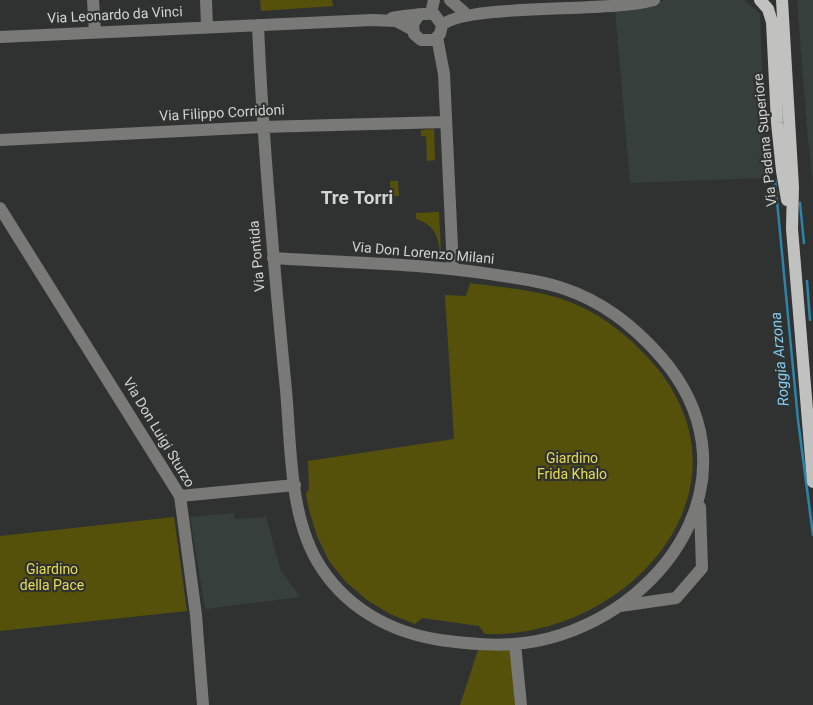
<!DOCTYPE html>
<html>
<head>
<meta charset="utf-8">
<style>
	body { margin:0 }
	canvas { display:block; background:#2f3230 }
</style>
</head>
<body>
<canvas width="813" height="705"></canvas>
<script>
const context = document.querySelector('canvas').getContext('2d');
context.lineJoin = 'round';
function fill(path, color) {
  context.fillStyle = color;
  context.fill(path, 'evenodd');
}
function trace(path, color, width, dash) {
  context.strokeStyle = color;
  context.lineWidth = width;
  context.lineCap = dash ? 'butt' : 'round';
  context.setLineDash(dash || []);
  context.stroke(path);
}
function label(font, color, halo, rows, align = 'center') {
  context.font = font + ' Roboto,sans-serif';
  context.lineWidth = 4.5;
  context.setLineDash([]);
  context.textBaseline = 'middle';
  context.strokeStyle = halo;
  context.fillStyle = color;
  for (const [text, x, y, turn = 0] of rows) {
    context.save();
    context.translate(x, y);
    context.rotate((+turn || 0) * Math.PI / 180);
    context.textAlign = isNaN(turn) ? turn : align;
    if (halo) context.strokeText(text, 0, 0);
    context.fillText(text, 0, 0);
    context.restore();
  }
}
fill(new Path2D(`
	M 666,0 L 744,0 L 760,14 L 766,178 L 630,183 L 615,9 Z
	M 797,0 L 813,0 L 813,185 L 807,129 Z
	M 234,513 L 234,519 L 266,517 L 281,571 L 300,597 L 205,609 L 190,517 Z`), '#363f3b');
fill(new Path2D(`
	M 260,0 L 332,0 L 333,6 L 261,11 Z
	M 434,129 L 435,160 L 427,161 L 426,136 L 421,136 L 421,130 Z
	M 390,181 L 398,181 L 399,196 L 391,196 Z
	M 439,212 L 441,253 L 440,254 C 439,237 434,224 416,219 L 416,213 Z
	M 470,283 C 506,288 544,290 577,305 C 607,318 630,338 652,362 C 763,490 627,639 485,634 L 479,626 L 422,618 L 415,624 L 390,614 L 367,600 L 346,582 L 329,561 L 317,536 L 309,510 L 306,494 L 309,489 L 308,461 L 454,439 L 445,295 L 466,296 Z
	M 174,517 L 187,611 L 0,631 L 0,536 Z
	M 510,646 L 515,705 L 460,705 L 479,647 Z`), '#56510a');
trace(new Path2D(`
	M 775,180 L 798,420 L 813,535
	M 800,203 L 804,243
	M 807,281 L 810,320`), '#2d84ab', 2.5);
trace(new Path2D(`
	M 93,0 L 95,32
	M 206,0 L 207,27
	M 450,0 L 464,12
	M 431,13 L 434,0
	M 392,18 C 398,16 430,13 434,14 L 442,25 L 440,34 L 434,40 L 421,40 L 414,34 L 413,24 L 419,15
	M 258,25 C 263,147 274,269 286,390 C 291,445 289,512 317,561 C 344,607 389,632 440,640 C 477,645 513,648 550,638 C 676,603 757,467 661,357 C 634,326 604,302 565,289 C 545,282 524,279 503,276 C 427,263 349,263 273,258
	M 442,25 C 468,3 610,13 654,0
	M 0,37 L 372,20 L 396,21 L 413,30
	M 437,37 L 444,74 L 453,269
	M 0,140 L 262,127 L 445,122
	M 0,208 L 180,496 L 196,615 L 203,705
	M 180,496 L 295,485
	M 620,606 L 676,598 L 702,568 L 700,507
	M 515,644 L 521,705`), '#797a78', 12);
trace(new Path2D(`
	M 760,0 L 768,9 L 772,22 L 777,123 L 782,171 L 787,200
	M 782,0 L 793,187 L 792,229 L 813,482`), '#c1c2c0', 12);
label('14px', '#d2d4d3', '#2f3230', [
	["Via Leonardo da Vinci",115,16,-3],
	["Via Filippo Corridoni",222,114,-3],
	["Via Padana Superiore",766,140,-96],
	["Via Don Lorenzo Milani",423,254,5],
	["Via Pontida",258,256,-95],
	["Via Don Luigi Sturzo",158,433,59]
]);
label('14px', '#e7dc52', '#2f3230', [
	["Giardino",572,459],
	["Frida Khalo",572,475],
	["Giardino",52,570],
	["della Pace",52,586]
]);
label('italic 15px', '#80cbf3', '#2f3230', [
	["Roggia Arzona",781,359,-95]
]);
label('bold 19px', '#d2d4d3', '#2f3230', [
	["Tre Torri",357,199]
]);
</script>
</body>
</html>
